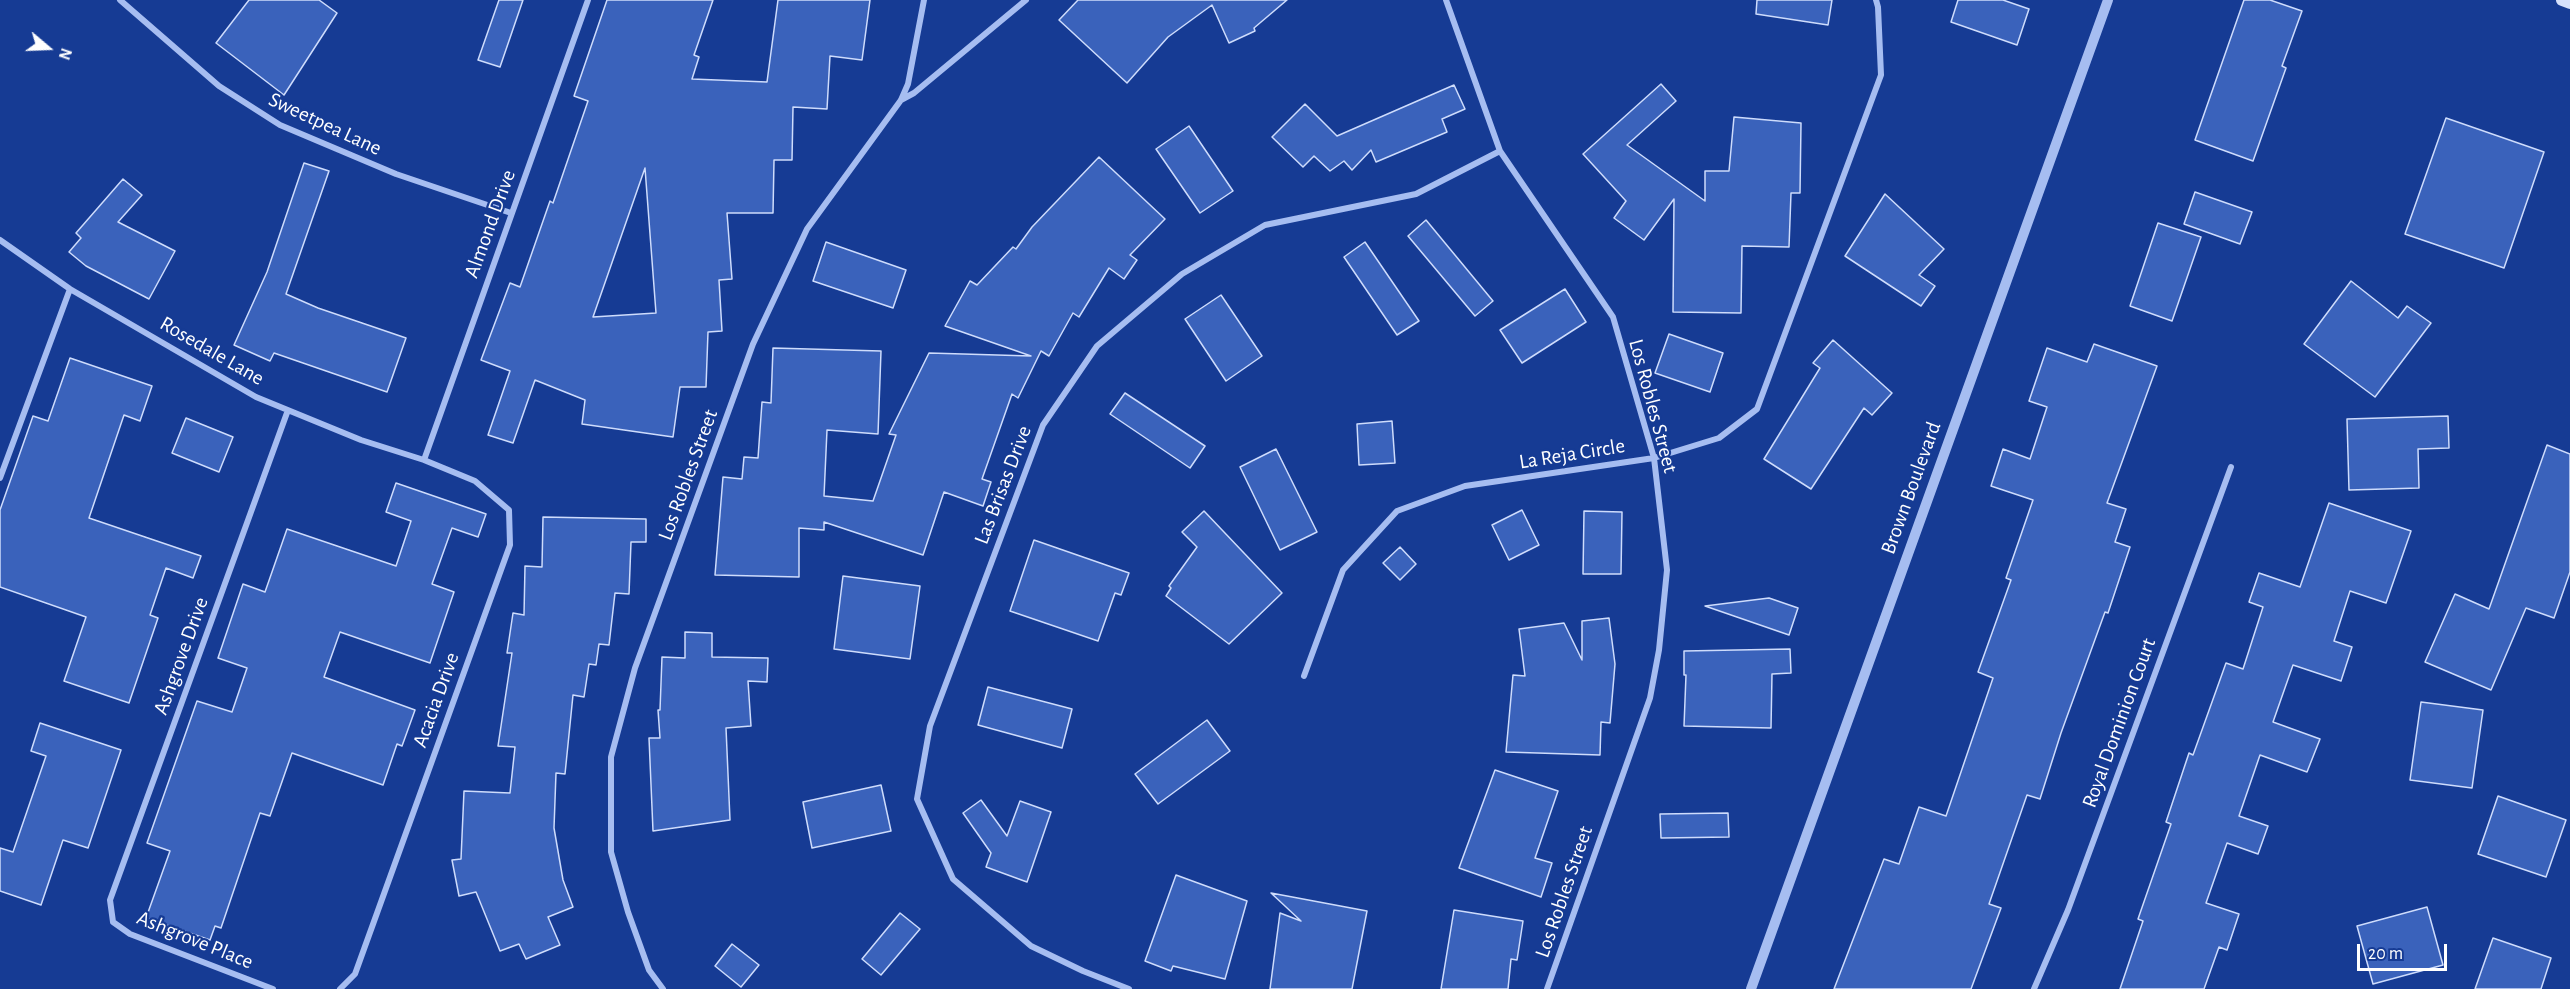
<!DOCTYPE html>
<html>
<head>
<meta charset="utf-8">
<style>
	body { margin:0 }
	#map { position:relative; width:2570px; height:989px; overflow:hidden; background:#163b94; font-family:"Alegreya Sans",sans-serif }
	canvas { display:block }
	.north { position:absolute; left:18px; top:18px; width:60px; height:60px; -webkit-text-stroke:4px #163b94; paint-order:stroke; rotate:109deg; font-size:16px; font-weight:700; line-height:24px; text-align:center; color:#fff }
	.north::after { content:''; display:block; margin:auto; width:21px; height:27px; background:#fff; clip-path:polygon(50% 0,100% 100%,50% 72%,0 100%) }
	.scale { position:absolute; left:2357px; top:944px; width:90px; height:27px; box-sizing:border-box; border:3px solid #fff; border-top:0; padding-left:8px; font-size:18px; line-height:21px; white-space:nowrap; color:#fff; -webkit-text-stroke:4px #163b94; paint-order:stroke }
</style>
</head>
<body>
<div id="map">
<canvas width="2570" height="989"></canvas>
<div class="north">N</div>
<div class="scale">20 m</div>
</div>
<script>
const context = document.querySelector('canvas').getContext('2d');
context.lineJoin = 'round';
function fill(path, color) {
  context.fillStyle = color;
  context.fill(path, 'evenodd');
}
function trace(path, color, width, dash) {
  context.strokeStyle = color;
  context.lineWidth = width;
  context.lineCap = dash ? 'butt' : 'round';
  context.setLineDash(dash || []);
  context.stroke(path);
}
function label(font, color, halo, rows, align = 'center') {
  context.font = font + ' "Alegreya Sans",sans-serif';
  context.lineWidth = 4.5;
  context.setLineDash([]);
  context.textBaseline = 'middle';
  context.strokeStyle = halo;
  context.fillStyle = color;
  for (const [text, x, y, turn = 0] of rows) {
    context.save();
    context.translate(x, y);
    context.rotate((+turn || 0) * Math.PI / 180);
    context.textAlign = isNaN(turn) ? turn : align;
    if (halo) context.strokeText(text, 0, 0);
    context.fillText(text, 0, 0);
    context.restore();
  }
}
const building = new Path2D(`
	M 249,0 L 319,0 L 337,13 L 284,95 L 216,43 Z
	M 499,0 L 523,0 L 500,67 L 478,60 Z
	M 607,0 L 713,0 L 694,55 L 699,57 L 692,79 L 767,82 L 778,0 L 870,0 L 862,60 L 830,56 L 827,109 L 793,107 L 792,160 L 774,160 L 773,213 L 727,213 L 732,279 L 719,280 L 722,331 L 708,332 L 706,387 L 680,387 L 673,437 L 582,424 L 585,400 L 535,380 L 513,443 L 488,435 L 510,371 L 481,360 L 510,283 L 520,287 L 550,201 L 553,203 L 588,101 L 574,96 ZM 645,168 L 656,313 L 593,317 Z
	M 1078,0 L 1287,0 L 1254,28 L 1255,31 L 1229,43 L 1212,5 L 1168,37 L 1127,83 L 1059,20 Z
	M 1757,0 L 1832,0 L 1828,25 L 1756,14 Z
	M 1958,0 L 2003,0 L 2029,9 L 2017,45 L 1951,22 Z
	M 2244,0 L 2270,0 L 2302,11 L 2282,66 L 2286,68 L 2253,161 L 2195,140 Z
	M 1661,84 L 1676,101 L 1627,145 L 1705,201 L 1705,171 L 1729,171 L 1734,117 L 1801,123 L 1800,193 L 1791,193 L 1789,247 L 1742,246 L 1741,313 L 1673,312 L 1674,199 L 1644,240 L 1614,218 L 1626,201 L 1583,154 Z
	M 1454,85 L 1465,109 L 1442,119 L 1447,132 L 1376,162 L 1371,150 L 1352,170 L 1344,161 L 1330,171 L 1314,156 L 1303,167 L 1272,137 L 1305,104 L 1337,136 Z
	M 2446,118 L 2544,152 L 2504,268 L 2405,234 Z
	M 1189,126 L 1233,191 L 1200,213 L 1156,149 Z
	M 1099,157 L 1165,219 L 1130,255 L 1137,260 L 1124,279 L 1109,268 L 1079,317 L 1073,313 L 1049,356 L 1041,351 L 1018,398 L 1012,394 L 982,479 L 991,482 L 983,506 L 944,492 L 923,555 L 824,522 L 824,530 L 799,528 L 799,577 L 715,575 L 723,477 L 742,479 L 744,457 L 758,458 L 762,402 L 771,403 L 773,348 L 881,351 L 878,434 L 827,430 L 824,496 L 873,501 L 896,435 L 889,434 L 929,353 L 1031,356 L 945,326 L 970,281 L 977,285 L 1013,247 L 1016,249 L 1032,227 Z
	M 304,163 L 329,171 L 286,294 L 318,308 L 406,338 L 387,392 L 274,353 L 270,361 L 234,345 L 267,272 Z
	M 123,179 L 142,195 L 118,222 L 175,251 L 149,299 L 86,266 L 69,252 L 81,238 L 76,233 Z
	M 2195,192 L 2252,212 L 2240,244 L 2184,224 Z
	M 1885,194 L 1944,249 L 1919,275 L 1935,286 L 1921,306 L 1845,256 Z
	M 1426,220 L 1493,301 L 1475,316 L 1408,236 Z
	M 2158,223 L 2201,237 L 2172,321 L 2130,306 Z
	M 826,242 L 906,270 L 893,308 L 813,281 Z
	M 1365,242 L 1419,321 L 1397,335 L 1344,257 Z
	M 2351,281 L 2398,318 L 2407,306 L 2431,323 L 2375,397 L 2304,344 Z
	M 1565,289 L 1586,322 L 1522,363 L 1500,330 Z
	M 1221,295 L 1262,356 L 1226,381 L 1185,319 Z
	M 1669,334 L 1723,353 L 1710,392 L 1655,373 Z
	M 1833,340 L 1892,393 L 1872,415 L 1864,408 L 1811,489 L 1764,459 L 1820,368 L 1813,363 Z
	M 2094,344 L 2157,366 L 2107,503 L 2126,509 L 2115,542 L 2130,547 L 2108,613 L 2105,612 L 2061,733 L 2040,799 L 2027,795 L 1989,904 L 2001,908 L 1971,989 L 1834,989 L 1884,859 L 1899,864 L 1919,807 L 1946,816 L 1993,678 L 1978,672 L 2011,580 L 2006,578 L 2033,500 L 1991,486 L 2003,449 L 2030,459 L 2047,407 L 2029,401 L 2047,348 L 2087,362 Z
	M 70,358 L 152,386 L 140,421 L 124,415 L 89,518 L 201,556 L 193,578 L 166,568 L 150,615 L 158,618 L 129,703 L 64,681 L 86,617 L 0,587 L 0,510 L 33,416 L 48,421 Z
	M 1125,393 L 1205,446 L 1190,468 L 1110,414 Z
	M 2448,416 L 2449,448 L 2418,449 L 2419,488 L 2349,490 L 2347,419 Z
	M 186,418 L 233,437 L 219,472 L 172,453 Z
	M 1392,421 L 1395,463 L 1359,465 L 1357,424 Z
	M 2547,445 L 2570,454 L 2570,572 L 2554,618 L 2526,608 L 2491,690 L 2425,662 L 2455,594 L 2489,609 Z
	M 1276,449 L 1317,532 L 1280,550 L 1240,467 Z
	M 396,483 L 486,514 L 478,537 L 452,528 L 432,584 L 454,592 L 430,663 L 340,632 L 324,677 L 415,710 L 402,746 L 397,744 L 383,785 L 292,753 L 270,816 L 260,813 L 221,928 L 215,926 L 210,940 L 146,918 L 170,851 L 147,843 L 197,701 L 232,712 L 247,668 L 218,658 L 243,584 L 265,592 L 287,529 L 396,566 L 411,521 L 386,512 Z
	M 2329,503 L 2411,531 L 2386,603 L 2350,591 L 2334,641 L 2352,647 L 2341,681 L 2293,665 L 2273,722 L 2320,739 L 2307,772 L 2260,755 L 2239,816 L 2268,826 L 2258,854 L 2227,843 L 2206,903 L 2239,914 L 2227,950 L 2219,947 L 2204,989 L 2120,989 L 2143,921 L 2138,919 L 2171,824 L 2166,822 L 2189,753 L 2193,755 L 2226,663 L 2243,669 L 2263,607 L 2249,602 L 2259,573 L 2300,587 Z
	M 1522,510 L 1539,545 L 1509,560 L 1492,525 Z
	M 1204,511 L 1282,593 L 1229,644 L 1166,596 L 1171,588 L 1169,586 L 1197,547 L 1182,532 Z
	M 1584,511 L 1622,512 L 1621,574 L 1583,574 Z
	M 543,517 L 646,519 L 646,542 L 631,542 L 629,594 L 615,593 L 609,645 L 599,644 L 596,665 L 589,664 L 584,697 L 573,695 L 565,774 L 556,773 L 554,828 L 563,880 L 573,907 L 548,917 L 560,945 L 526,959 L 519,944 L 500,951 L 476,892 L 459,896 L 452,860 L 461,859 L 464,791 L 510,793 L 515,747 L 498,746 L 512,653 L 507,653 L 513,613 L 524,615 L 525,566 L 542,567 Z
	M 1034,540 L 1129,573 L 1121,595 L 1115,593 L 1098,641 L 1010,611 Z
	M 1400,547 L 1416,564 L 1400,580 L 1383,563 Z
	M 843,576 L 920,586 L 910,659 L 834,649 Z
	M 1769,598 L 1798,608 L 1789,635 L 1705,606 Z
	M 1609,618 L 1615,664 L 1610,723 L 1601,722 L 1600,755 L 1506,752 L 1513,675 L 1525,676 L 1519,629 L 1564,623 L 1582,660 L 1582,621 Z
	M 685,632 L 712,633 L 712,657 L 768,658 L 767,682 L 748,681 L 751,726 L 726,728 L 730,820 L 653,831 L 649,738 L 660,738 L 658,710 L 660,710 L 662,657 L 685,658 Z
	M 1790,649 L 1791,673 L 1772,674 L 1771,728 L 1684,726 L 1686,675 L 1684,675 L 1684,651 Z
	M 988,687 L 1072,709 L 1062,748 L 978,725 Z
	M 2421,702 L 2483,710 L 2472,788 L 2410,780 Z
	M 1207,720 L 1230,751 L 1158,804 L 1135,774 Z
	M 40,723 L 121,750 L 88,848 L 63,840 L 41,905 L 0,891 L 0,848 L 13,852 L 46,756 L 31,751 Z
	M 1495,770 L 1558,791 L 1535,858 L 1552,863 L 1541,897 L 1459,868 Z
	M 881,785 L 891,831 L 812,848 L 803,802 Z
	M 2498,796 L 2566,820 L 2546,877 L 2478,854 Z
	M 981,800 L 1007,836 L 1020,801 L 1051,812 L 1027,882 L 986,867 L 991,853 L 963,813 Z
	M 1728,813 L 1729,837 L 1661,838 L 1660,814 Z
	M 1176,875 L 1247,901 L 1225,979 L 1173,966 L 1171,971 L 1145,961 Z
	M 1271,893 L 1367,911 L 1352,989 L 1270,989 L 1280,913 L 1301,921 Z
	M 2427,907 L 2443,965 L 2373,984 L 2357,926 Z
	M 1454,910 L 1523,921 L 1517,960 L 1511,959 L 1508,989 L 1441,989 Z
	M 900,913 L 920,929 L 881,975 L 862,959 Z
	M 2493,938 L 2551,958 L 2541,989 L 2475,989 Z
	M 732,944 L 759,965 L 741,987 L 715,966 Z`);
fill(building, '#3a62bb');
trace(building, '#cedcfc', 1.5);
trace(new Path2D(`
	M 120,0 L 219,86 L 280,125 L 396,174 L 511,213
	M 1446,0 L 1500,151 L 1613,317 L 1654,458 L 1667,570 L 1659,650 L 1650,698 L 1547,989
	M 901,100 L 914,93 L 1026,0
	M 0,240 L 70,289 L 256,397 L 361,440 L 424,460 L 475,481 L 509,510 L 510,545 L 355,974 L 340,989
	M 424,460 L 588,0
	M 0,478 L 70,289
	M 1304,676 L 1343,570 L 1397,511 L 1465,486 L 1654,458 L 1719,438 L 1757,409 L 1881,75 L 1878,7 L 1876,0
	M 273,989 L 130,934 L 113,922 L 110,900 L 288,410
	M 663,989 L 649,970 L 628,912 L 611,852 L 611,757 L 635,668 L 753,344 L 807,229 L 901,100 L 908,84 L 924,0
	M 1129,989 L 1083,971 L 1031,946 L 953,879 L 917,799 L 930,726 L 1043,425 L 1097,346 L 1182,274 L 1265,225 L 1416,194 L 1500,151
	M 2034,989 L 2068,910 L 2231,467`), '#a6bdf1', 6);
trace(new Path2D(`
	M 1751,989 L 2108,0`), '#a6bdf1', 10);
trace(new Path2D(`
	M 2562,0 L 2570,3`), '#d5e0fc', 12);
label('21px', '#fff', '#163b94', [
	["Sweetpea Lane",325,124,25],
	["Almond Drive",490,224,-70],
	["Rosedale Lane",212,351,30],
	["Los Robles Street",1653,406,75],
	["La Reja Circle",1572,454,-9],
	["Los Robles Street",688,475,-70],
	["Las Brisas Drive",1003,485,-69],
	["Brown Boulevard",1911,488,-70],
	["Ashgrove Drive",181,656,-70],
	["Acacia Drive",436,700,-70],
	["Royal Dominion Court",2119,723,-70],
	["Los Robles Street",1564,892,-71],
	["Ashgrove Place",195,940,22]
]);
</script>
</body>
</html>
